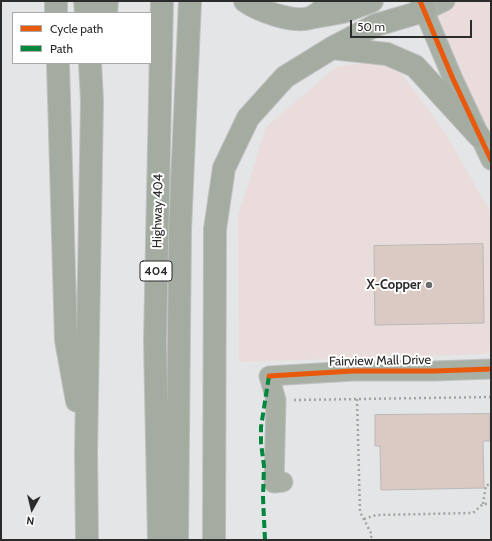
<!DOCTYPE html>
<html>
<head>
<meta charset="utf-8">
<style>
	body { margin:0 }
	#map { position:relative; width:492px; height:541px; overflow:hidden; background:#e4e5e6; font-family:Cabin,sans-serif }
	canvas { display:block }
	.frame { position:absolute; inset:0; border:2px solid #2b2b2c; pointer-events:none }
	.legend { position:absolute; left:12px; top:12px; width:140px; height:52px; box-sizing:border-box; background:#fff; border:1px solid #aaaaab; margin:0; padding:5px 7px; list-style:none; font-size:12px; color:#2b2b2c }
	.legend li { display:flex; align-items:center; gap:8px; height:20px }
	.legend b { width:20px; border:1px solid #aaaaab }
	.north { position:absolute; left:12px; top:489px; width:40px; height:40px; -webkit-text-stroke:3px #fff; paint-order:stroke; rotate:188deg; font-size:11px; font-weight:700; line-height:16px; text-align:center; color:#2b2b2c }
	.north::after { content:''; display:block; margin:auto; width:14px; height:18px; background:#2b2b2c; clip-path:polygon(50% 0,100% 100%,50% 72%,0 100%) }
	.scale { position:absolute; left:350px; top:20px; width:122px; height:18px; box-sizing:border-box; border:2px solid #2b2b2c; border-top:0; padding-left:5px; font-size:12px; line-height:14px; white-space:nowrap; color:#2b2b2c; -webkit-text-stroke:3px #fff; paint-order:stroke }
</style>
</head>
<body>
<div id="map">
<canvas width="492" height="541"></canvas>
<div class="frame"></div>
<ul class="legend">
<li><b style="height:5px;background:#e8590c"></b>Cycle path</li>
<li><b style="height:5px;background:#00873e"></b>Path</li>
</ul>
<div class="north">N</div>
<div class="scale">50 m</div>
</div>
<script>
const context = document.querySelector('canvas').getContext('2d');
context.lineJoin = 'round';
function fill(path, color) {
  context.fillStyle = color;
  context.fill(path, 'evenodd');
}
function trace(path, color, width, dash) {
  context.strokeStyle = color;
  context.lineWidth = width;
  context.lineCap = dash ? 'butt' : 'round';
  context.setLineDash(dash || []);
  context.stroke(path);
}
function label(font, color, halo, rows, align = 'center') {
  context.font = font + ' Cabin,sans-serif';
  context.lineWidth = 4;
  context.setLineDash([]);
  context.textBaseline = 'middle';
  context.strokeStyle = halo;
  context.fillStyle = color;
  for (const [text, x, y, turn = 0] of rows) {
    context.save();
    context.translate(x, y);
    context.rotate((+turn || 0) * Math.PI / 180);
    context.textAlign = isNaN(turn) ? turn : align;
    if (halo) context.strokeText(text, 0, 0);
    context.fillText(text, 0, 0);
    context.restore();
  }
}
fill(new Path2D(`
	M 420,1 L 491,1 L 491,160 Z
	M 376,61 L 400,72 L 444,131 L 491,213 L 491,349 L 486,354 L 239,362 L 238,217 L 266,127 L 336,67 Z`), '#eadcda');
const building = new Path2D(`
	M 483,244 L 484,323 L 375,325 L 374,246 Z
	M 490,414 L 490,441 L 483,441 L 484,488 L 381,490 L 380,446 L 375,446 L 375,415 Z`);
fill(building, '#dbcac3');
trace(building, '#b9b8b9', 1);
const minor = new Path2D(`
	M 420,1 L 453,79 L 491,160
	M 424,11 L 445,1
	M 283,482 L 274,483 L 276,400 L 269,376 L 353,371 L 434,371 L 491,369`);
const highway = new Path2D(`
	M 56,1 L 56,13
	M 85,1 L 86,13
	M 245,1 C 259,11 293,23 310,18 C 318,15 326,6 333,1
	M 106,13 L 107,1
	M 315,17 L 343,12 L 372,1
	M 332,48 L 387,54 L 415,66 L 479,136
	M 58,63 L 66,340 L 77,401
	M 87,540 L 86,452 L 92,101 L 90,63
	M 159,540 L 155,341 L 162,1
	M 177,540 L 180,229 L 190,1
	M 214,540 L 215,229 L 224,168 L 248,118 L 285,77 L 332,48 L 376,25 L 424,11`);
trace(minor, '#bfc0c1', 21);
trace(highway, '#bfc0c1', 24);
trace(new Path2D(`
	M 357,399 L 360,512 L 372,535 L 370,540
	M 294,400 L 491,397
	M 483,504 L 486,485 L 491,485
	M 364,519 L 376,515 L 473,513 L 483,504 L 491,504`), '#a1a59f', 2.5, [2, 3]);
trace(minor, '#a8afa5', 19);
trace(highway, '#a4aba0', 22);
trace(new Path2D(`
	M 265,540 L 263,498 L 264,466 L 261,443 L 261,427 L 269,376`), '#00873e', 4, [8, 4]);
trace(new Path2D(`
	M 420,1 L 453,79 L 491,160
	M 269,376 L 353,371 L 434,371 L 491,369`), '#e8590c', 5);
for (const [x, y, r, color] of [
	[429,285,4,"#6c6c6d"]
]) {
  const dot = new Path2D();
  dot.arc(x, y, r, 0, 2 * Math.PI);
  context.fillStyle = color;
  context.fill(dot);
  trace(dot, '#fff', 1.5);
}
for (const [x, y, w] of [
	[156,271,32]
]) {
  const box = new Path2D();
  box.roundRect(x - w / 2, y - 10, w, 20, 3);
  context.fillStyle = '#fff';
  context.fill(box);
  trace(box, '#2b2b2c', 1);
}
label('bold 12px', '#2b2b2c', null, [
	["404",156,271]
]);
label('13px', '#2b2b2c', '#fff', [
	["Highway 404",158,211,-89],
	["Fairview Mall Drive",380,361,-1]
]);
label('bold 13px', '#2b2b2c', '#fff', [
	["X-Copper",421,285]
], 'right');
</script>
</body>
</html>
